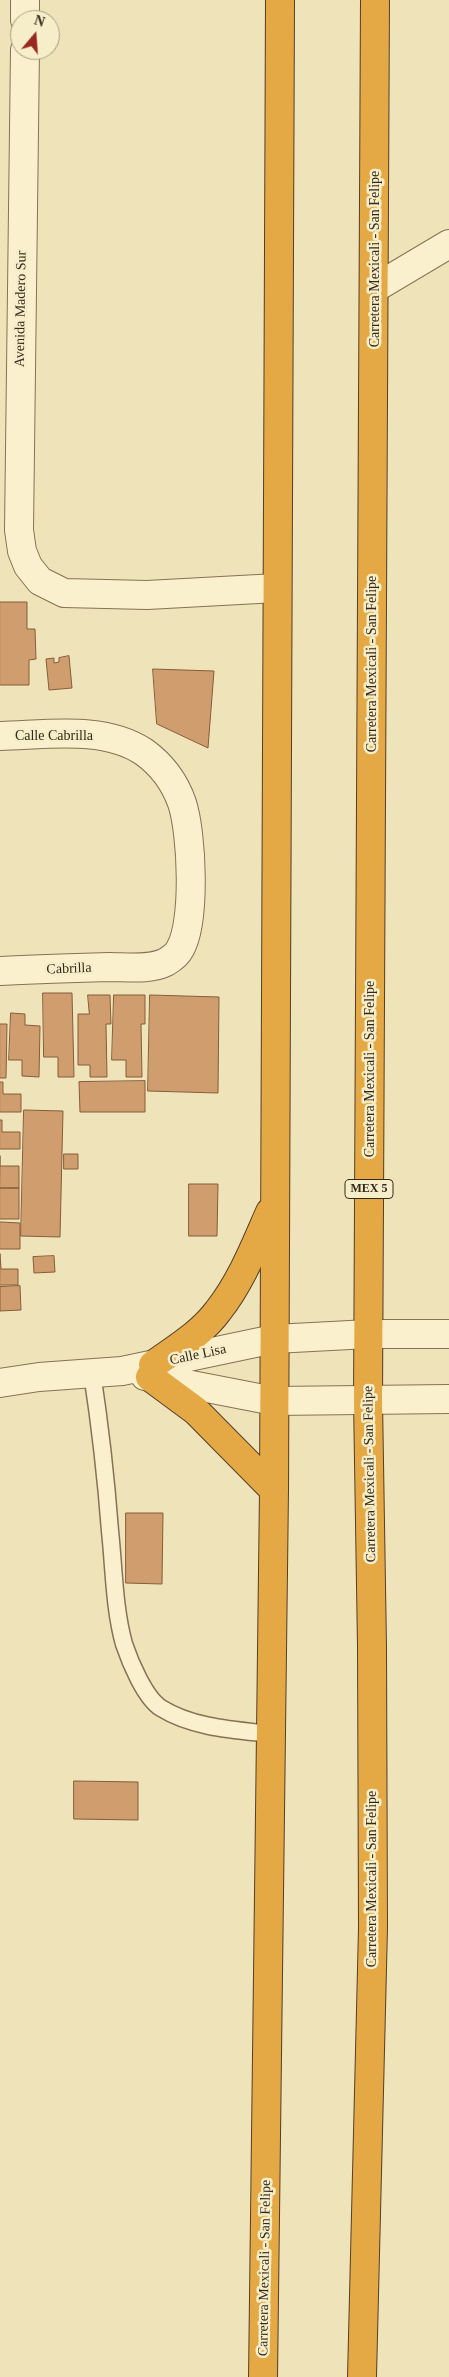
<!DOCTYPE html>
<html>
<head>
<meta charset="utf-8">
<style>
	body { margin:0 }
	#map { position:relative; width:449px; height:2377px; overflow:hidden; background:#efe3ba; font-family:"Times New Roman",serif }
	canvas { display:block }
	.north { position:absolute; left:10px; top:10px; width:50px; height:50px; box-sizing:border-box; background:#f6edc9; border:1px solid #a89e83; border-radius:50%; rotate:18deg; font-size:14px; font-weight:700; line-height:20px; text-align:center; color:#34281a }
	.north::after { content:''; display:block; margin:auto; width:18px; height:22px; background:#972922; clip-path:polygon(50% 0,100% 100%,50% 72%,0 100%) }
</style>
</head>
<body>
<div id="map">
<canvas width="449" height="2377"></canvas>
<div class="north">N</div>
</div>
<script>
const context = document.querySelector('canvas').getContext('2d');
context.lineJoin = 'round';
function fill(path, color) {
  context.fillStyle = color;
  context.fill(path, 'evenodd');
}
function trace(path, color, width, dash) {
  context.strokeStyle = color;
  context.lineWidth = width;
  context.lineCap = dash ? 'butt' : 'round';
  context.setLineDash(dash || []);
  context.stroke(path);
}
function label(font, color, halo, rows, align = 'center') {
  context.font = font + ' "Times New Roman",serif';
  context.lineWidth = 5;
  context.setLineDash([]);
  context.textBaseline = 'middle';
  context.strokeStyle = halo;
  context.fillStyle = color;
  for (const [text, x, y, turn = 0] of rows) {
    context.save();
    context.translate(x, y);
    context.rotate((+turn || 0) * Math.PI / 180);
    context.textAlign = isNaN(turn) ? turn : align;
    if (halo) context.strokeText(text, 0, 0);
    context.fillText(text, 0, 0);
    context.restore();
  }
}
const building = new Path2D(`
	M 0,602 L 27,602 L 27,629 L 35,629 L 36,659 L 29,660 L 29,685 L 0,685 Z
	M 69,656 L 72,688 L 49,690 L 46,659 L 54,658 L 54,663 L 59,662 L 59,658 Z
	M 153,669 L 214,671 L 208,748 L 157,724 Z
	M 43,993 L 72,993 L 74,1077 L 58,1077 L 58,1057 L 44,1057 Z
	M 88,995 L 110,995 L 111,1024 L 106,1024 L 107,1077 L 90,1077 L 90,1065 L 78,1065 L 78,1014 L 89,1014 Z
	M 114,995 L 145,995 L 145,1024 L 141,1024 L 142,1077 L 126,1077 L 126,1060 L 112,1060 Z
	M 150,995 L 219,997 L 218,1093 L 148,1091 Z
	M 11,1013 L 25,1014 L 25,1025 L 40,1026 L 39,1077 L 22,1076 L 22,1060 L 9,1060 Z
	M 0,1024 L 7,1024 L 6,1078 L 0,1078 Z
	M 145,1081 L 145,1112 L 80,1112 L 79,1082 Z
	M 0,1082 L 3,1082 L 3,1094 L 21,1094 L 21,1112 L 0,1112 Z
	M 24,1110 L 63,1111 L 60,1237 L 21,1236 Z
	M 0,1120 L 2,1120 L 2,1132 L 20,1132 L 20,1149 L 0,1149 Z
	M 64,1154 L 78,1154 L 78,1169 L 64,1169 Z
	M 0,1156 L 0,1166 L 19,1166 L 19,1188 L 0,1188 Z
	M 189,1184 L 218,1184 L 217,1236 L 189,1236 Z
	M 0,1188 L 19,1188 L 19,1219 L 0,1219 Z
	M 0,1222 L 20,1223 L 20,1249 L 0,1249 Z
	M 0,1254 L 1,1269 L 18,1269 L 18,1285 L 0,1285 Z
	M 54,1256 L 55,1272 L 34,1273 L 33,1257 Z
	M 20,1286 L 21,1310 L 0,1311 L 0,1287 Z
	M 126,1513 L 163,1513 L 162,1584 L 126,1583 Z
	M 74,1781 L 138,1782 L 138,1820 L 74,1819 Z`);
fill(building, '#cf9d6e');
trace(building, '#865d39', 1);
const lane = new Path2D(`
	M 92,1373 C 100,1425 106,1478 110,1531 C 114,1568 114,1608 124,1644 C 130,1662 145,1698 161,1708 C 193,1728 235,1730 271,1734`);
const street = new Path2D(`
	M 25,20 L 25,0
	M 25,50 L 19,530 L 22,551 L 28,566 L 40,581 L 64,593 L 147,595 L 277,588
	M 375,288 L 449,244
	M 0,736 C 46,735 104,725 144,752 C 162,765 175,783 182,803 C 192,833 196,922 180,949 C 177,955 171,959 166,962 C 151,970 127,967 110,967 C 73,968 37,969 0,971
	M 145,1376 L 274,1401 L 449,1399
	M 0,1383 L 39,1377 L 122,1371 L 274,1339 L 369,1334 L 449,1334`);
const highway = new Path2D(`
	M 153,1365 C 175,1349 201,1334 218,1311 C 241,1282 255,1246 270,1212
	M 150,1377 L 196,1411 L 274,1490
	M 263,2377 L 274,1490 L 280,0
	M 362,2377 L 373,1928 L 372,1647 L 368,1400 L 375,0`);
trace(lane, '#867254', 19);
trace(street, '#867254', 30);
trace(highway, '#533f29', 30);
trace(lane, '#faf0cd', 16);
trace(street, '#faf0cd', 28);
trace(highway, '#e4a944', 28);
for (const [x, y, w] of [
	[369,1189,48]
]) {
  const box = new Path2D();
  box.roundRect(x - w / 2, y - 9.5, w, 19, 4);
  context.fillStyle = '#f6edc9';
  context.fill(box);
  trace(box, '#34281a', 1);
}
label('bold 12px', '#34281a', null, [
	["MEX 5",369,1189]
]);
label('14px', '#34281a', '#f6edc9', [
	["Carretera Mexicali - San Felipe",375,259,-90],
	["Avenida Madero Sur",21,309,-89],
	["Carretera Mexicali - San Felipe",372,664,-90],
	["Calle Cabrilla",54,736],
	["Cabrilla",69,969,-2],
	["Carretera Mexicali - San Felipe",370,1069,-90],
	["Calle Lisa",198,1355,-12],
	["Carretera Mexicali - San Felipe",370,1474,-91],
	["Carretera Mexicali - San Felipe",372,1879,-90],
	["Carretera Mexicali - San Felipe",265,2268,-89]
]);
</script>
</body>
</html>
